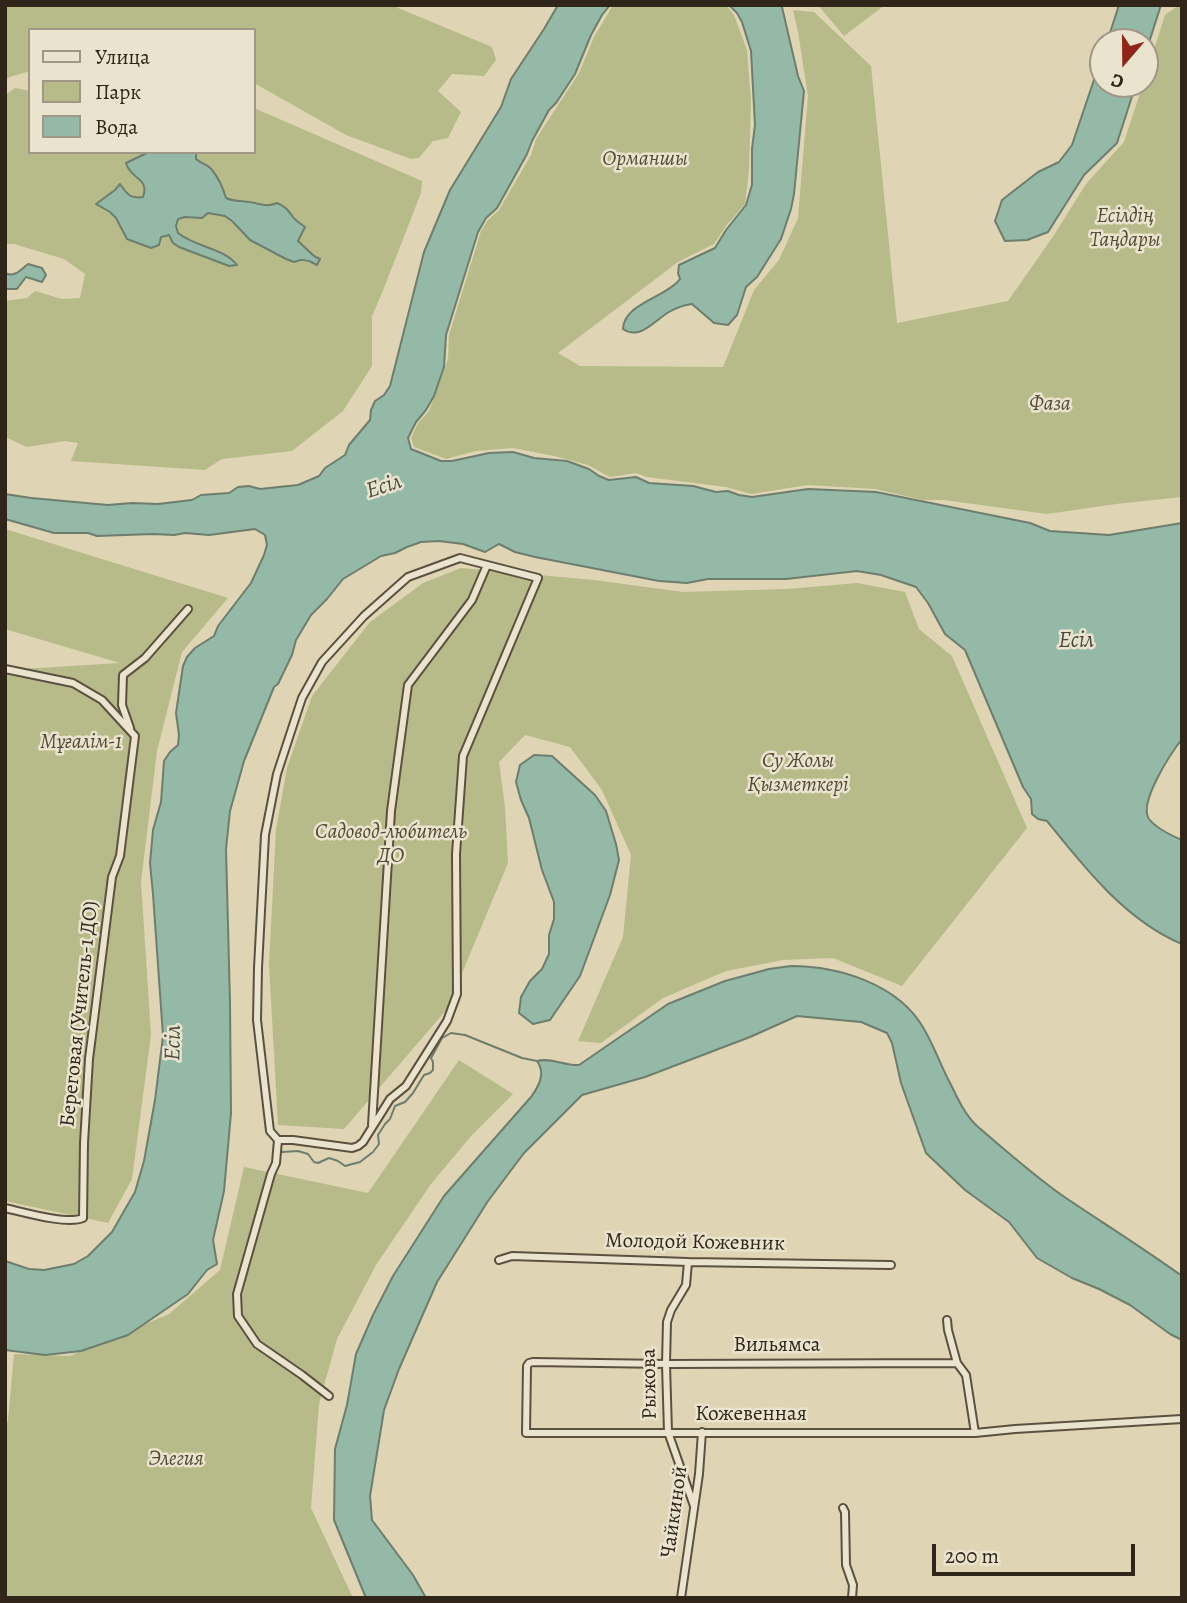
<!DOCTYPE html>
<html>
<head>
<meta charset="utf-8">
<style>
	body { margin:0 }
	#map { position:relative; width:1187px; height:1603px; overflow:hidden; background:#dfd4b3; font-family:Alegreya,serif }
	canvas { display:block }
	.frame { position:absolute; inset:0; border:7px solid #302519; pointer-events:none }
	.legend { position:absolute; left:28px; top:28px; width:228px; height:126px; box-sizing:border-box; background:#eae3ce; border:2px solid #a09786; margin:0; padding:9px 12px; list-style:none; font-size:21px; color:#302519 }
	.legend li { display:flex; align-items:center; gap:14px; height:35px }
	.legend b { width:35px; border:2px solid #a09786 }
	.north { position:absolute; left:1089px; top:28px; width:70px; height:70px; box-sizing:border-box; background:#eae3ce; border:2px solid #a09786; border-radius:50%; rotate:200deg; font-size:19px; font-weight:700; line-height:28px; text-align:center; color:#302519 }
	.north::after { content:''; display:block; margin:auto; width:24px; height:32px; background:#8f2418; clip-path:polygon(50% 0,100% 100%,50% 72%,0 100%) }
	.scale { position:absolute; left:932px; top:1544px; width:203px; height:32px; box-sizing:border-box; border:4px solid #302519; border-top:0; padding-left:9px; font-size:21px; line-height:24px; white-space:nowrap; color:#302519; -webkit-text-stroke:5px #eae3ce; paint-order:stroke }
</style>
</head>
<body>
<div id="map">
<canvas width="1187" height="1603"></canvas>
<div class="frame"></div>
<ul class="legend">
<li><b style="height:9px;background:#eae3ce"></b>Улица</li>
<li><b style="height:19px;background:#b7bb89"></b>Парк</li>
<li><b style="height:19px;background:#95b9a7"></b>Вода</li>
</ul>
<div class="north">С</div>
<div class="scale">200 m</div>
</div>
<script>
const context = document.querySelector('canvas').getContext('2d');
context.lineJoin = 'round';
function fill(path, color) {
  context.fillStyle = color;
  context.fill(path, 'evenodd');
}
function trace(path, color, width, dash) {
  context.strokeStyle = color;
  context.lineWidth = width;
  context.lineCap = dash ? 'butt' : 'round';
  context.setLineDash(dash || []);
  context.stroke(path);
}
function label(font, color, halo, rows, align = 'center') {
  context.font = font + ' Alegreya,serif';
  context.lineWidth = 5;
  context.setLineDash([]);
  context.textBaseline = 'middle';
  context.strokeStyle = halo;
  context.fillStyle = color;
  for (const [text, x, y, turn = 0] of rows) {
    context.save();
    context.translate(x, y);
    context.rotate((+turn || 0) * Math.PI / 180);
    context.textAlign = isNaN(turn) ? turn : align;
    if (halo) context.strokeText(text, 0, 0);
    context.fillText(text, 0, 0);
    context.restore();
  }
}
fill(new Path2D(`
	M 5,5 L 391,5 L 492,47 L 496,60 L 484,76 L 452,74 L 438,91 L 461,112 L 448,138 L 433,141 L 419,158 L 411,159 L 346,135 L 254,83 L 254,30 L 30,30 L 30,71 L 10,77 L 5,80 Z
	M 613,5 L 726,5 L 734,15 L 747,50 L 751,101 L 749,170 L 745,204 L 726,226 L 714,244 L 678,262 L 558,353 L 580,366 L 723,367 L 754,290 L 779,260 L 798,218 L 808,96 L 798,32 L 793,10 L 814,12 L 871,66 L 897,323 L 1008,301 L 1054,235 L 1086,184 L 1124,142 L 1143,84 L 1145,84 L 1145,78 L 1165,15 L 1179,5 L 1182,5 L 1182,497 L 1116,504 L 1047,514 L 944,500 L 923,500 L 875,489 L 808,485 L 751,494 L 726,487 L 647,477 L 636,473 L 610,477 L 588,465 L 554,456 L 513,448 L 476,451 L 446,459 L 414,447 L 411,438 L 418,423 L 429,411 L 448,359 L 449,335 L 481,231 L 488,220 L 499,210 L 531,155 L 536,139 L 579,73 L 594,37 Z
	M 818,5 L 885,5 L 844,36 Z
	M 15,88 L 30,91 L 30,152 L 149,152 L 126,163 C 130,179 150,177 143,198 L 135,198 L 115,190 L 96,203 L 110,212 L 116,218 L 127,239 L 160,237 L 169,235 L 173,243 L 233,259 L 191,242 L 178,234 L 176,226 L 178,219 C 184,217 188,219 194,218 C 200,217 204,213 210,213 C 231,213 236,229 250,240 C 256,245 277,255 285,259 C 296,264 304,259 317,265 L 314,256 L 298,241 L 304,227 L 294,218 L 290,211 L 248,201 L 232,201 L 225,198 C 224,191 216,175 211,170 C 207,166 201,164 196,159 L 196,152 L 254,152 L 254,108 L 422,181 L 421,193 L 382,293 L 372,316 L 372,366 L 343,411 L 292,451 L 222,459 L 205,470 L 71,461 L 78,443 L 65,441 L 27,447 L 5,437 L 5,301 L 27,298 L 35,291 L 62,299 L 80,298 L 85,274 L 64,259 L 14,244 L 5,244 L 5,95 Z
	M 5,529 L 228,598 L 182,652 L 157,751 L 141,882 L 151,1035 L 132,1179 L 108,1223 L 5,1201 L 5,670 L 120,663 L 5,629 Z
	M 461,568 L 594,580 L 683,592 L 787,589 L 857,583 L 905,592 L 919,629 L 952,656 L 1027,828 L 902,986 L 833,958 L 783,960 L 726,971 L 663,998 L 601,1043 L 578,1041 L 623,937 L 631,855 L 602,790 L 570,747 L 525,735 L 499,762 L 505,807 L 508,863 L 447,1009 L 344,1129 L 278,1125 L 269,965 L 276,829 L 287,768 L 312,696 L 370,622 L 423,583 Z
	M 459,1060 L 513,1094 L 472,1135 L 431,1184 L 376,1265 L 337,1339 L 319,1404 L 311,1508 L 353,1598 L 5,1598 L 5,1430 L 8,1420 L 14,1354 L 70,1356 L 169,1314 L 220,1270 L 244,1167 L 368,1193 Z`), '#b7bb89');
const water = new Path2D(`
	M 558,5 L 610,5 L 602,15 L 591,35 L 575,74 L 556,103 L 549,110 L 532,141 L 527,154 L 497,208 L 486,218 L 478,232 L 446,335 L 444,367 L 434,396 L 426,410 L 416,422 L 408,438 L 411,449 L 441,461 L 452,461 L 489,453 L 513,452 L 534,458 L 567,461 L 589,469 L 599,476 L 609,480 L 636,477 L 649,483 L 693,486 L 716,492 L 728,491 L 739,495 L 752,497 L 808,489 L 876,492 L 1030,523 L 1050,531 L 1109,535 L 1182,523 L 1182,739 C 1171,753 1138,803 1149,819 C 1157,829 1170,835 1182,840 L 1182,944 C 1126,921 1084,867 1047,821 L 1038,819 L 1032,814 L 1031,799 L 1023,787 L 965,650 L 945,634 L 928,603 L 916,587 L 881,575 L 857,571 L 786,579 L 708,579 L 687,583 L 659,581 L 535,557 L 515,552 L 499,544 L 485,552 L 463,544 L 439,541 L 421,542 L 407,547 L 395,553 L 381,556 L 343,579 L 327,599 L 311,615 L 296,640 L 292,655 L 278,684 L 274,687 L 244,761 L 230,811 L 226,849 L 230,1003 L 231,1113 L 224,1191 L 213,1240 L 217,1264 L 207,1270 L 188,1294 L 128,1335 L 81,1351 L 45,1355 L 5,1350 L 5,1261 L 29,1269 L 44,1270 L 74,1264 L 88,1256 L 112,1232 L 135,1192 L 144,1161 L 155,1100 L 163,1036 L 153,894 L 150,863 L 153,830 L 161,802 L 164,761 L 170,752 L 178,745 L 179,735 L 176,713 L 183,666 L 187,657 L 195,648 L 214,636 L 218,626 L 251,583 L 264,555 L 267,545 L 265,535 L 255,529 L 209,535 L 185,533 L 174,535 L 153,534 L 97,536 L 88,533 L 54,533 L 5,519 L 5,494 L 31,498 L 108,505 L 132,503 L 158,504 L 192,500 L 201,495 L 229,493 L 238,487 L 249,486 L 260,489 L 298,485 L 319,476 L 325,468 L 345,455 L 349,445 L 370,420 L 371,410 L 375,401 L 384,395 L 390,386 L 424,252 L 450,190 L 501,107 L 511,79 L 544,29 Z
	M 729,5 L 782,5 L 782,7 L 798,76 L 804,91 L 794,194 L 791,209 L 781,239 L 757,277 L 746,287 L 737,315 L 728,325 L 714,323 L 692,304 C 683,305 676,308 669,312 C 655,320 640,341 623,329 C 624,303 667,297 680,279 L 678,273 L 679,265 L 715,248 L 726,230 L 746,205 L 752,185 L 752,149 L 755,125 L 751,51 L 742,22 L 737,13 Z
	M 1119,5 L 1161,5 L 1145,55 L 1145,42 L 1107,42 Z
	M 1103,53 L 1103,84 L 1136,84 L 1117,143 L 1084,175 L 1048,232 L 1027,240 L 1005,241 L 995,221 L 1002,200 L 1038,172 L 1059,162 L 1072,145 Z
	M 149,152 L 196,152 L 196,159 C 201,164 208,164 212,170 C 218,177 223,188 226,198 C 234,202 240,200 249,202 C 259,203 266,208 277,203 C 285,206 288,210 293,217 C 296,221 301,224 305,227 L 298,241 L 314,256 L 320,259 L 317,265 L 309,261 L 301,260 L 294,262 L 286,259 L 250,240 L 232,221 L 225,216 L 208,213 L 202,218 L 185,217 L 178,219 L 176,226 L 178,233 C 195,247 224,248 237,265 L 229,266 L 179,247 L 173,243 L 169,235 L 161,237 L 159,245 L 151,248 L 127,239 L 116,218 L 110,212 L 96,204 L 115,190 L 120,184 C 127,194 130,199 143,197 C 150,178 130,179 126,163 Z
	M 28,264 L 42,268 L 46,275 L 42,282 L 26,277 L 17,289 L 5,289 L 5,273 C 15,278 21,269 28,264 Z
	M 534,755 L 552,756 L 595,795 L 606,811 L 616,844 L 619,860 L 610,895 L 580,976 L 550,1020 L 533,1024 L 519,1013 L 521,997 L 530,981 L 542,969 L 549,954 L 549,935 L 554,919 L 554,902 L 542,870 L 529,818 L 521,800 L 516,782 L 520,765 Z
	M 791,966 C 838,966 899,984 924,1029 C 933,1044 939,1061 947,1077 C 956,1094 963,1113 977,1126 C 1005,1150 1033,1175 1063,1196 C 1103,1223 1143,1248 1182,1276 L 1182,1340 L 1170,1334 L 1130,1305 L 1099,1289 L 1072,1278 L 1037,1258 L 1009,1222 L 965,1190 L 926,1153 L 901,1083 L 892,1043 L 887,1033 L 861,1022 L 797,1016 L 750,1037 L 645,1077 L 582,1095 L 524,1153 L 488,1201 L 437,1282 L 399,1369 L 384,1410 L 370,1496 L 372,1520 L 413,1575 L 426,1598 L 366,1598 L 334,1520 L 335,1449 L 347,1405 L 356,1354 L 373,1315 L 393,1276 L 444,1196 L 531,1097 C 539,1086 546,1073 537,1061 C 550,1057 565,1066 579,1065 L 668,1004 L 725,981 L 769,969 Z`);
fill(water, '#95b9a7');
trace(water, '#6d7e6e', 2);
trace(new Path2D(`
	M 282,1152 L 298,1151 L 308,1154 L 314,1162 L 318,1163 L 329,1158 L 338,1161 L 345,1166 L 360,1162 L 373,1152 L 379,1144 L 378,1135 L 385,1124 L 390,1119 L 395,1106 L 405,1102 L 413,1093 L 424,1075 L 430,1073 L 433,1070 L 433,1062 L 431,1058 L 442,1038 L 451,1033 L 465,1035 L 522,1058 L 537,1061`), '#6d7e6e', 2);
const minor = new Path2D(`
	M 5,669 L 73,683 L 102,700 L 135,736 L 120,856 L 112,877 L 89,1059 L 84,1143 L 83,1218 C 67,1225 23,1212 5,1208
	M 130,728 L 122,705 L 123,675 L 145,658 L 188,609
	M 372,1125 L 391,811 L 408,685 L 472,600 L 487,565
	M 278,1140 L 293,1140 L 352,1148 L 358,1146 L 363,1142 L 390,1099 L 406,1086 L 447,1021 L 457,994 L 456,854 L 463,756 L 538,578 L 460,558 L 408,577 L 364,616 L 322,662 L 302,698 L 277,774 L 265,835 L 258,968 L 257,1020 L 270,1131 L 278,1140 L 276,1163 L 271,1174 L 237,1294 L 238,1316 L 257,1344 L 302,1375 L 329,1396
	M 499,1260 L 512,1256 L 688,1262 L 891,1265
	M 688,1262 L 686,1285 L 671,1310 L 667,1322 L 666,1364 L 668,1432 L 694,1506
	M 947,1320 L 948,1330 L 957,1363
	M 975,1433 L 966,1375 L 957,1363 L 666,1364 L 533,1362 L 529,1363 L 527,1366 L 526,1433 L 975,1433 L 1015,1429 L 1182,1419
	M 843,1508 L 845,1512 L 846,1565 L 853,1585 L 852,1598
	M 681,1598 L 699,1474 L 702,1432`);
trace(minor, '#5c5140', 10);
trace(minor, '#eae3ce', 6);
label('italic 21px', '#524a35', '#eae3ce', [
	["Орманшы",645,160],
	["Есілдің",1125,217],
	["Таңдары",1125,241],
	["Фаза",1050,405],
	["Мұғалім-1",81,743],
	["Су Жолы",798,762],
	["Қызметкері",798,786],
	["Садовод-любитель",391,833],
	["ДО",391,857],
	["Элегия",176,1460]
]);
label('21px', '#302519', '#eae3ce', [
	["Береговая (Учитель-1 ДО)",80,1014,-84],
	["Молодой Кожевник",695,1243,1],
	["Вильямса",777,1346],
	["Рыжова",650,1384,-91],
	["Кожевенная",751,1415],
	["Чайкиной",675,1512,-82]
]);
label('italic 23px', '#494a3c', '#eae3ce', [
	["Есіл",384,487,-17],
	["Есіл",1076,641],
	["Есіл",174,1043,-89]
]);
</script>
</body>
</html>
